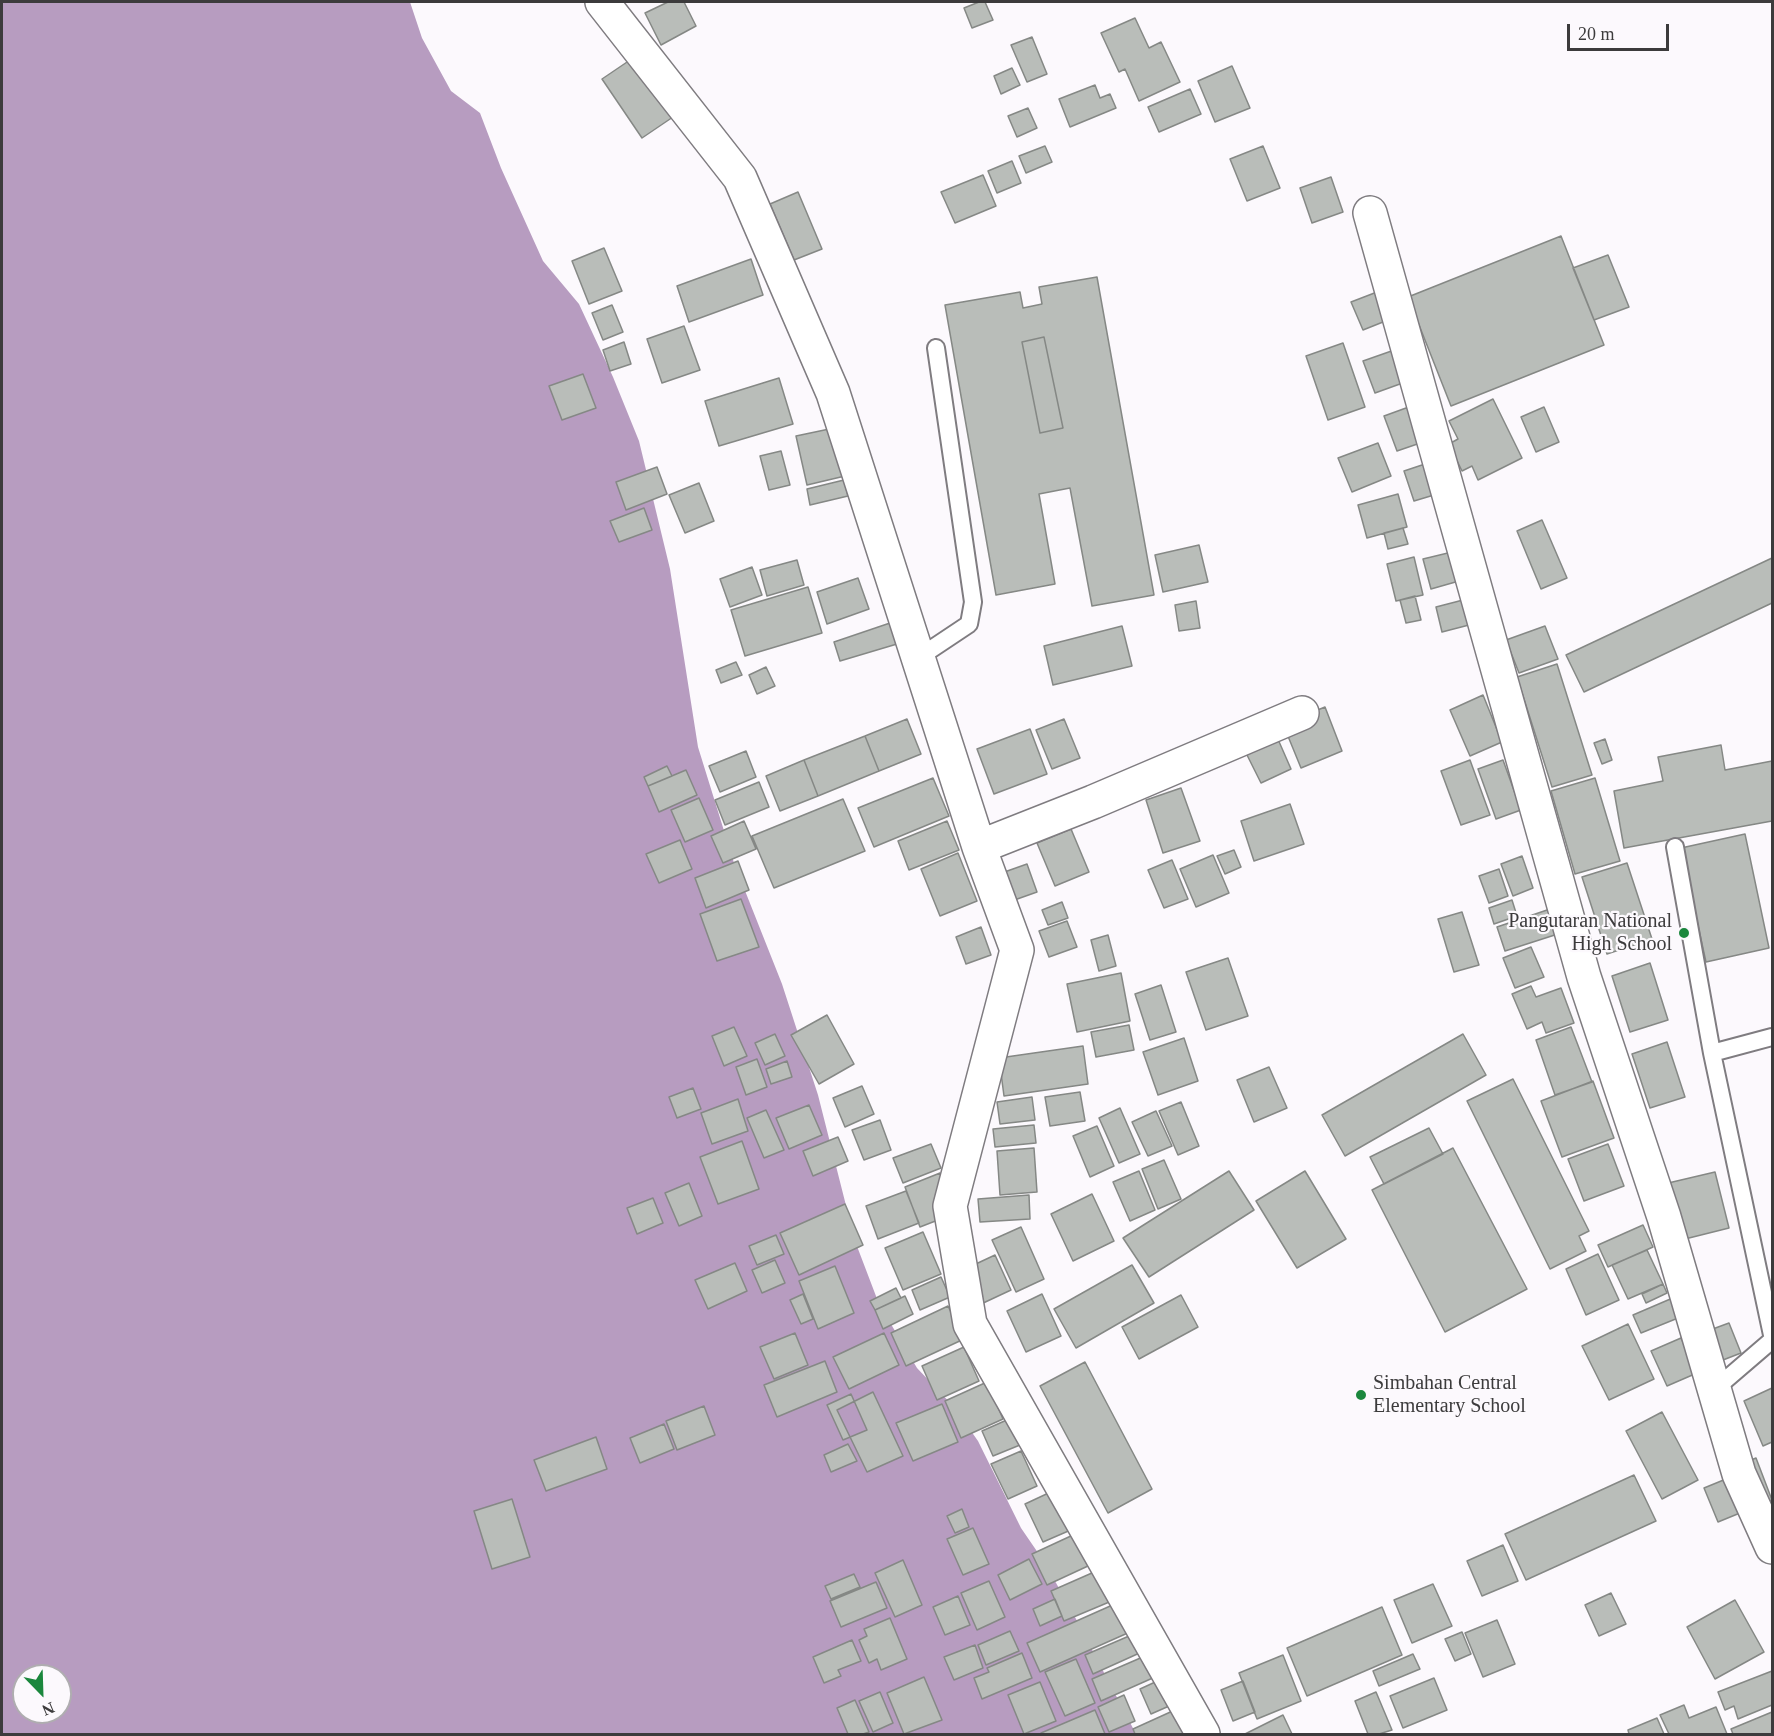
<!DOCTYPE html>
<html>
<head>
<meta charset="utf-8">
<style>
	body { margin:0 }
	#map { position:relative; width:1774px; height:1736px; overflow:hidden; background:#fcf9fd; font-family:Georgia,serif }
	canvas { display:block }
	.frame { position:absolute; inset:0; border:3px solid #3c3b3c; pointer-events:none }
	.north { position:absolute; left:12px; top:1664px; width:60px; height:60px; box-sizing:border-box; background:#fcf9fd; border:2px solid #afadb0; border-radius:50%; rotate:157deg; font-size:16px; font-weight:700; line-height:24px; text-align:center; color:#3c3b3c }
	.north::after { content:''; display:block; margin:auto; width:21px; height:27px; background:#1b873d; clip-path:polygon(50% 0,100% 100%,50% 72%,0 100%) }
	.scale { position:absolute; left:1567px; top:24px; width:102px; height:27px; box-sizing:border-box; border:3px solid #3c3b3c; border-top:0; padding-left:8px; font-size:18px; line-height:21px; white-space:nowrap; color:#3c3b3c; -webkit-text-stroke:4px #fcf9fd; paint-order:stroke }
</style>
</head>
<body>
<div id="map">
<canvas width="1774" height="1736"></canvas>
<div class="frame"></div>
<div class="north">N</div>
<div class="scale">20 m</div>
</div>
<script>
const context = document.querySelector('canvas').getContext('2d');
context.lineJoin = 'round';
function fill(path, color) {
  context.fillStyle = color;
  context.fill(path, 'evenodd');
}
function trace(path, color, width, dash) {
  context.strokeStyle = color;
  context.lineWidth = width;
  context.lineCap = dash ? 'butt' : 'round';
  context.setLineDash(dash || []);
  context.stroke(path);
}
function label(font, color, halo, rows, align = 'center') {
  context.font = font + ' Georgia,serif';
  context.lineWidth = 4.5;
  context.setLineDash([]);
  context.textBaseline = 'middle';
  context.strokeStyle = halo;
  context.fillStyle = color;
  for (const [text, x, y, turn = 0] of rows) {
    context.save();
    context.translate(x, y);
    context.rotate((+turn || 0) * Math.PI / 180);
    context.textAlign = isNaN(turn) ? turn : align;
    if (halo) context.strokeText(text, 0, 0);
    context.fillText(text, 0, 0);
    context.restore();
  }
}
fill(new Path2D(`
	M 2,2 L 410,2 L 422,38 L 451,91 L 480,113 L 501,168 L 543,261 L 579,304 L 613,377 L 639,441 L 670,569 L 698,747 L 734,863 L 782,984 L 818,1095 L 855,1241 L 879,1304 L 917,1368 L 954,1407 L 978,1441 L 1021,1528 L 1045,1563 L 1076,1619 L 1136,1734 L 2,1734 ZM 24,1676 L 60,1676 L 60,1712 L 24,1712 Z`), '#b79cc0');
const building = new Path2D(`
	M 668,2 L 684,2 L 696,26 L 661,45 L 645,13 Z
	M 979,2 L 985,2 L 993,20 L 972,28 L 964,8 Z
	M 1135,18 L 1149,48 L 1161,42 L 1180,82 L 1139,101 L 1125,69 L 1119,72 L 1101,33 Z
	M 1032,37 L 1047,74 L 1027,82 L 1011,45 Z
	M 633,58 L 673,117 L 642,138 L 602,79 Z
	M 1232,66 L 1250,108 L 1215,122 L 1198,81 Z
	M 1012,68 L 1020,85 L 1001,94 L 994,76 Z
	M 1095,85 L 1100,98 L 1110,94 L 1116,108 L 1070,127 L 1059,99 Z
	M 1190,89 L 1201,114 L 1159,132 L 1148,107 Z
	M 1028,108 L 1037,128 L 1017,137 L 1008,116 Z
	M 1045,146 L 1052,162 L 1026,173 L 1019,156 Z
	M 1263,146 L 1280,188 L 1247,201 L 1230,159 Z
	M 1012,161 L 1021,183 L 997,193 L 988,171 Z
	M 983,175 L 996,206 L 955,223 L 941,192 Z
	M 1331,177 L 1343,212 L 1312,223 L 1300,188 Z
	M 798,192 L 822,249 L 794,260 L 770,204 Z
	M 1561,236 L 1604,345 L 1451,406 L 1408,297 Z
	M 604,248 L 622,291 L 589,304 L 572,261 Z
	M 1608,255 L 1629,307 L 1594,320 L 1573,268 Z
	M 751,259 L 763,295 L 689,322 L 677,286 Z
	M 1097,277 L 1154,595 L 1092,606 L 1070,488 L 1039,494 L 1055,584 L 996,595 L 945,305 L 1020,292 L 1023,308 L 1042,304 L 1039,287 ZM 1044,337 L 1063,428 L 1040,433 L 1022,342 Z
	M 1377,292 L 1388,320 L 1363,330 L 1351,302 Z
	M 612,305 L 623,332 L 603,340 L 592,313 Z
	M 684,326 L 700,370 L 662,383 L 647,339 Z
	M 1044,337 L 1063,428 L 1040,433 L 1022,342 Z
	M 624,342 L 631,364 L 610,371 L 603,350 Z
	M 1343,343 L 1365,407 L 1328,420 L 1306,356 Z
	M 1400,348 L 1411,380 L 1375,393 L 1363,361 Z
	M 583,374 L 596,408 L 562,420 L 549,386 Z
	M 779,378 L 793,424 L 719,446 L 705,401 Z
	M 1493,399 L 1522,458 L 1478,480 L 1472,466 L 1462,471 L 1449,444 L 1458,439 L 1449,421 Z
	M 1417,404 L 1429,440 L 1397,451 L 1384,416 Z
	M 1544,407 L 1559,442 L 1536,452 L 1521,417 Z
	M 834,428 L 845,476 L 807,485 L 796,436 Z
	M 1378,443 L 1391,476 L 1352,492 L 1338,458 Z
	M 781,451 L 790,485 L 769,490 L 760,456 Z
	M 1434,461 L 1444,492 L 1414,501 L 1404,471 Z
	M 657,467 L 667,494 L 626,510 L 616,482 Z
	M 844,480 L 848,496 L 810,505 L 807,489 Z
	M 699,483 L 714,521 L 685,533 L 669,495 Z
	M 1398,494 L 1407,527 L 1367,538 L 1358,505 Z
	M 644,508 L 652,530 L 619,542 L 610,521 Z
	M 1542,520 L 1567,578 L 1541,589 L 1517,531 Z
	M 1403,528 L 1408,544 L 1388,549 L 1384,533 Z
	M 1199,545 L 1208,582 L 1163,592 L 1155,555 Z
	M 1452,552 L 1459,581 L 1431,589 L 1423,559 Z
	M 1414,557 L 1423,595 L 1396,601 L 1387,564 Z
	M 1772,558 L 1772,603 L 1584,692 L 1566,655 Z
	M 797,560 L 804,585 L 767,596 L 760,570 Z
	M 752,567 L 762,595 L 730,607 L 720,579 Z
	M 858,578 L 869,609 L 827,624 L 817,592 Z
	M 808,587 L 822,633 L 745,656 L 731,610 Z
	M 1415,596 L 1421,620 L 1406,623 L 1400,600 Z
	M 1463,600 L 1469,625 L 1442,632 L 1436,607 Z
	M 1196,601 L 1200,628 L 1179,631 L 1175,605 Z
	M 890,623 L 897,644 L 840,661 L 834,642 Z
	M 1122,626 L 1132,666 L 1053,685 L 1044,646 Z
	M 1545,626 L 1558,659 L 1519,673 L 1506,640 Z
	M 736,662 L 742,675 L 721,683 L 716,670 Z
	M 1557,664 L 1592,775 L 1552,787 L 1517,677 Z
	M 766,667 L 775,686 L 757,694 L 749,675 Z
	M 1483,695 L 1502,742 L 1470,756 L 1450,710 Z
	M 1325,707 L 1342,751 L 1301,768 L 1283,724 Z
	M 907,719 L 921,754 L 879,771 L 865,736 Z
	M 1064,719 L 1080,758 L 1052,769 L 1036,730 Z
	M 1030,729 L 1047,774 L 994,794 L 977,749 Z
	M 865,736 L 879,771 L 818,796 L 804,760 Z
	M 1277,737 L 1291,769 L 1261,783 L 1245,751 Z
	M 1605,739 L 1612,760 L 1602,764 L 1594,743 Z
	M 1721,745 L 1725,770 L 1772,761 L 1772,821 L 1624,848 L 1614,791 L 1663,781 L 1658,757 Z
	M 746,751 L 756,777 L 720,792 L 709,766 Z
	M 804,760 L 818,796 L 780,811 L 766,776 Z
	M 1470,760 L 1490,815 L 1461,825 L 1441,771 Z
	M 1503,760 L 1521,810 L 1496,819 L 1478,769 Z
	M 667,766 L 672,776 L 648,786 L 644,777 Z
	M 686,770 L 697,795 L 659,812 L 648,786 Z
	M 933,778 L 949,816 L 874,847 L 858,808 Z
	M 1595,778 L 1620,861 L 1575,874 L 1551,791 Z
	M 759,782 L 769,807 L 725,825 L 715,800 Z
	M 1181,788 L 1200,841 L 1163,853 L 1146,800 Z
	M 699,798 L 713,830 L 685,842 L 671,810 Z
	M 843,799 L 865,851 L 774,888 L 752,836 Z
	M 1290,804 L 1304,844 L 1254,861 L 1241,821 Z
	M 744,821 L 756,849 L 723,863 L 711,836 Z
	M 947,821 L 959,850 L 909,870 L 898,841 Z
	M 1071,829 L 1089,872 L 1055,886 L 1037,843 Z
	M 1745,834 L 1769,948 L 1706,962 L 1681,848 Z
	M 680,840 L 692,869 L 659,883 L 646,854 Z
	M 1234,850 L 1241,867 L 1225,874 L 1217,856 Z
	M 958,853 L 977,901 L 940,916 L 921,869 Z
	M 1213,855 L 1229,893 L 1196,907 L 1180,869 Z
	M 1522,856 L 1533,888 L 1513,896 L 1501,864 Z
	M 1172,860 L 1188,899 L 1164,908 L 1148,870 Z
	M 738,861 L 749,890 L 706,908 L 695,878 Z
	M 1627,863 L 1652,939 L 1607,954 L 1582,877 Z
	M 1027,864 L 1037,892 L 1006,903 L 996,875 Z
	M 1499,869 L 1508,896 L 1489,903 L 1479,876 Z
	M 741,899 L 759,947 L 717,961 L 700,914 Z
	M 1512,900 L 1517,916 L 1494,924 L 1489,908 Z
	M 1062,902 L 1068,918 L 1048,925 L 1042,910 Z
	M 1553,908 L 1561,933 L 1505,951 L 1497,927 Z
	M 1462,912 L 1479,965 L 1454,972 L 1438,919 Z
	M 1067,921 L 1077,947 L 1049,957 L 1039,931 Z
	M 981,927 L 991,955 L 966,964 L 956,937 Z
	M 1108,935 L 1116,966 L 1099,971 L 1091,940 Z
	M 1531,947 L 1544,977 L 1515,988 L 1503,958 Z
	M 1228,958 L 1248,1016 L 1206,1030 L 1186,972 Z
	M 1650,963 L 1668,1020 L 1630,1032 L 1612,976 Z
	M 1121,973 L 1130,1021 L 1077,1032 L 1067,984 Z
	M 1161,985 L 1176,1032 L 1150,1040 L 1135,994 Z
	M 1531,986 L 1536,997 L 1561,988 L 1574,1023 L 1546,1033 L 1542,1022 L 1527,1029 L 1512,994 Z
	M 827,1015 L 854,1064 L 819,1084 L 791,1035 Z
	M 1129,1025 L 1134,1050 L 1096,1057 L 1091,1032 Z
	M 734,1027 L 747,1056 L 724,1066 L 712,1036 Z
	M 1571,1027 L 1592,1082 L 1555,1095 L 1536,1040 Z
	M 775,1034 L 785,1056 L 765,1065 L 755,1043 Z
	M 1463,1034 L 1486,1075 L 1345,1156 L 1322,1115 Z
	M 1184,1038 L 1198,1081 L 1158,1095 L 1143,1052 Z
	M 1667,1042 L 1685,1097 L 1650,1108 L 1632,1054 Z
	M 1083,1046 L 1088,1084 L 1004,1096 L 999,1058 Z
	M 757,1059 L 767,1087 L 746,1095 L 736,1067 Z
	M 787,1061 L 792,1077 L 771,1084 L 766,1069 Z
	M 1269,1067 L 1287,1108 L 1254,1122 L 1237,1080 Z
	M 1513,1079 L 1589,1231 L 1579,1236 L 1586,1251 L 1550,1269 L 1467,1101 Z
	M 1593,1081 L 1614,1138 L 1562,1157 L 1541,1101 Z
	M 862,1086 L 874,1114 L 845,1127 L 833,1098 Z
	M 693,1088 L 701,1109 L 677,1118 L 669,1097 Z
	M 1080,1092 L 1085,1121 L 1050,1126 L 1045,1097 Z
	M 1032,1097 L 1035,1120 L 1000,1124 L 997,1102 Z
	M 738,1099 L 748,1131 L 712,1144 L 701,1113 Z
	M 1181,1102 L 1199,1146 L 1178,1155 L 1159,1111 Z
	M 809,1105 L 822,1135 L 789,1149 L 776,1118 Z
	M 1120,1108 L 1140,1154 L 1119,1163 L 1099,1118 Z
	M 766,1110 L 784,1150 L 764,1158 L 747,1118 Z
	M 1156,1111 L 1172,1146 L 1148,1156 L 1132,1122 Z
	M 880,1120 L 891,1150 L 864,1160 L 852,1130 Z
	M 1034,1125 L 1036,1143 L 995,1147 L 993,1129 Z
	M 1097,1126 L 1114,1166 L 1090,1177 L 1073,1136 Z
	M 1429,1128 L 1443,1154 L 1384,1184 L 1370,1157 Z
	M 838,1137 L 848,1161 L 813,1176 L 803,1151 Z
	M 742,1141 L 759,1189 L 718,1204 L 700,1157 Z
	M 931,1144 L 941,1168 L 903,1183 L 893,1158 Z
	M 1608,1144 L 1624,1186 L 1584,1201 L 1568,1159 Z
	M 1034,1148 L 1037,1192 L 1000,1195 L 997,1151 Z
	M 1453,1148 L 1527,1289 L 1445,1332 L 1372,1190 Z
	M 1164,1160 L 1181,1199 L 1158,1209 L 1142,1169 Z
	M 1139,1171 L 1155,1210 L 1130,1221 L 1113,1182 Z
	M 1229,1171 L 1254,1210 L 1149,1277 L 1123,1238 Z
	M 1305,1171 L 1346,1239 L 1297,1268 L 1256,1201 Z
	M 1715,1172 L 1729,1228 L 1677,1241 L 1664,1184 Z
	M 940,1173 L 956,1213 L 920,1227 L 905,1187 Z
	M 689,1183 L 702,1216 L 679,1226 L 665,1193 Z
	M 906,1191 L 919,1223 L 878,1239 L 866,1206 Z
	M 1092,1194 L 1114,1241 L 1073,1261 L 1051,1214 Z
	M 1029,1195 L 1030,1219 L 980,1222 L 978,1199 Z
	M 653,1198 L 663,1223 L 637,1234 L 627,1208 Z
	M 845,1204 L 863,1245 L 799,1275 L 780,1233 Z
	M 1643,1225 L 1653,1247 L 1608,1267 L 1598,1245 Z
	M 1021,1227 L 1044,1279 L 1016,1292 L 992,1240 Z
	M 923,1232 L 941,1274 L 903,1290 L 885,1248 Z
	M 776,1235 L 784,1254 L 757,1265 L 749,1246 Z
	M 1647,1250 L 1663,1284 L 1628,1299 L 1612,1265 Z
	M 1598,1254 L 1619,1300 L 1586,1315 L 1566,1269 Z
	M 995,1255 L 1011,1290 L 979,1305 L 963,1270 Z
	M 775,1260 L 785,1283 L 762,1293 L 752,1270 Z
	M 735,1263 L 747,1291 L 708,1309 L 695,1280 Z
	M 1132,1265 L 1154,1303 L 1076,1348 L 1054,1309 Z
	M 835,1266 L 854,1313 L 818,1329 L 799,1281 Z
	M 941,1277 L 950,1297 L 920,1310 L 912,1290 Z
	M 1663,1284 L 1667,1293 L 1646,1303 L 1642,1294 Z
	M 896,1288 L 901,1298 L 875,1310 L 870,1301 Z
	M 803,1294 L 813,1319 L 801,1324 L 790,1300 Z
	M 1042,1294 L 1061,1336 L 1026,1352 L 1007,1311 Z
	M 1181,1295 L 1198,1327 L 1139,1359 L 1122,1327 Z
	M 905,1296 L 913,1314 L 883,1329 L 875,1310 Z
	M 1675,1297 L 1683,1316 L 1641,1333 L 1633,1315 Z
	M 948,1306 L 964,1339 L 906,1366 L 891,1333 Z
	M 1729,1323 L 1741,1353 L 1723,1360 L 1710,1330 Z
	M 1628,1324 L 1654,1379 L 1609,1400 L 1582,1346 Z
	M 795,1333 L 808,1365 L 774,1379 L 760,1347 Z
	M 884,1333 L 899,1365 L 849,1389 L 833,1357 Z
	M 1681,1338 L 1697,1373 L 1667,1386 L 1651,1351 Z
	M 964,1347 L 979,1381 L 937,1400 L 922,1366 Z
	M 825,1361 L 837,1392 L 777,1417 L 764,1385 Z
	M 1085,1362 L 1152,1489 L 1108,1513 L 1040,1386 Z
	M 987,1382 L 1003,1419 L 961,1438 L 945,1401 Z
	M 1772,1388 L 1772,1442 L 1763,1446 L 1744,1401 Z
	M 873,1392 L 903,1456 L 867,1472 L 837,1410 Z
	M 851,1394 L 867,1430 L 843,1440 L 827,1405 Z
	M 942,1404 L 958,1442 L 913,1461 L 896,1423 Z
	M 704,1406 L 715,1435 L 677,1450 L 666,1421 Z
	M 1662,1412 L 1698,1480 L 1662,1499 L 1626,1431 Z
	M 1009,1419 L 1020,1445 L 993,1456 L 982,1431 Z
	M 664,1424 L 674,1449 L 640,1463 L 630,1438 Z
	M 596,1437 L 607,1469 L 546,1491 L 534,1460 Z
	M 848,1444 L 857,1461 L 831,1472 L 824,1455 Z
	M 1021,1451 L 1037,1486 L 1008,1499 L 991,1464 Z
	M 1756,1458 L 1772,1500 L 1745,1511 L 1728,1469 Z
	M 1634,1475 L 1656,1521 L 1526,1580 L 1505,1534 Z
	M 1726,1479 L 1740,1513 L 1718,1522 L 1704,1488 Z
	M 1055,1490 L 1073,1529 L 1043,1542 L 1025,1504 Z
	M 512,1499 L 530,1557 L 492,1569 L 474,1511 Z
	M 962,1509 L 969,1527 L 955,1533 L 947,1516 Z
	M 973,1528 L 989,1564 L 963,1575 L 947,1539 Z
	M 1073,1535 L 1088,1566 L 1047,1585 L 1032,1554 Z
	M 1503,1545 L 1518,1581 L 1482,1596 L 1467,1561 Z
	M 1029,1559 L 1042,1584 L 1010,1600 L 998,1575 Z
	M 903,1560 L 922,1605 L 895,1617 L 875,1573 Z
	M 1101,1569 L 1114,1600 L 1064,1621 L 1051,1591 Z
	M 854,1574 L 860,1587 L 831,1599 L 825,1586 Z
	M 989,1581 L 1005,1617 L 977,1630 L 961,1593 Z
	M 876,1582 L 887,1608 L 841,1627 L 830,1601 Z
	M 1433,1584 L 1452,1626 L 1412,1643 L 1394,1600 Z
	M 1611,1593 L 1626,1624 L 1599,1636 L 1585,1605 Z
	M 958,1596 L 970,1625 L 945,1635 L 933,1607 Z
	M 1055,1599 L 1062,1616 L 1040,1626 L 1033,1609 Z
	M 1735,1600 L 1764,1652 L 1715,1679 L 1687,1627 Z
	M 1117,1603 L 1130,1632 L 1040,1672 L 1027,1643 Z
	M 1382,1607 L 1402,1655 L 1307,1696 L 1287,1648 Z
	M 890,1618 L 907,1659 L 881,1670 L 877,1659 L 869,1663 L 859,1640 L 867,1636 L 864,1629 Z
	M 1497,1620 L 1515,1664 L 1483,1677 L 1465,1633 Z
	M 1010,1631 L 1019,1651 L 986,1665 L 978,1645 Z
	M 1462,1632 L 1471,1654 L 1455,1661 L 1445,1639 Z
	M 1136,1633 L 1144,1651 L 1093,1674 L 1085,1655 Z
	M 852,1640 L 861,1661 L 838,1670 L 841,1676 L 824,1683 L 813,1657 Z
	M 975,1645 L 983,1668 L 954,1680 L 944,1657 Z
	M 1022,1653 L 1032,1678 L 982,1699 L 974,1678 L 989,1672 L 987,1668 Z
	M 1413,1654 L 1420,1669 L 1379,1686 L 1373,1671 Z
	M 1283,1655 L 1301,1701 L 1257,1719 L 1239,1673 Z
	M 1145,1656 L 1155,1677 L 1101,1701 L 1092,1679 Z
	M 1076,1659 L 1095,1703 L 1065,1716 L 1045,1672 Z
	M 1772,1671 L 1772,1705 L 1738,1719 L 1734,1706 L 1725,1710 L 1718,1692 Z
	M 924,1677 L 942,1720 L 904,1734 L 887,1693 Z
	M 1164,1678 L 1176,1703 L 1151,1714 L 1140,1689 Z
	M 1434,1678 L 1447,1710 L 1403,1728 L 1390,1696 Z
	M 1243,1681 L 1255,1712 L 1233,1721 L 1221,1690 Z
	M 1040,1682 L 1056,1721 L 1024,1734 L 1008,1695 Z
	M 880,1692 L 893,1723 L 873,1732 L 859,1701 Z
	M 1376,1692 L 1392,1730 L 1379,1734 L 1368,1734 L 1355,1701 Z
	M 1124,1695 L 1135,1721 L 1109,1732 L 1098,1707 Z
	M 855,1700 L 869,1732 L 863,1734 L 848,1734 L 837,1708 Z
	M 1684,1705 L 1689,1718 L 1716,1707 L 1727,1734 L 1669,1734 L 1660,1715 Z
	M 1177,1709 L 1188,1734 L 1135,1734 L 1133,1729 Z
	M 1095,1710 L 1105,1734 L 1042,1734 L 1041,1733 Z
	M 1772,1712 L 1772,1734 L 1733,1734 L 1731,1729 Z
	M 1283,1715 L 1292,1734 L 1245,1734 Z
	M 1657,1718 L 1664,1734 L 1629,1734 L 1628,1730 Z`);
fill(building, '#b9bdb9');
trace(building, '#858885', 1.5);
const service = new Path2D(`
	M 918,658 L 969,624 L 973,602 L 936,348
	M 1675,847 L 1712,1053
	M 1772,1037 L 1712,1053 L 1772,1335
	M 1715,1389 L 1772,1340`);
const minor = new Path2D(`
	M 602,2 L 740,178 L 833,393 L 979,847 L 1017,950 L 950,1206 L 970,1324 L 1203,1734
	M 1370,213 L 1584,977 L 1664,1217 L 1739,1474 L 1772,1547
	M 979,847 L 1093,802 L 1302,713`);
trace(service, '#7f7c80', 20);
trace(minor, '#7f7c80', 36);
trace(service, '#fff', 16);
trace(minor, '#fff', 33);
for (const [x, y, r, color] of [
	[1684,933,6,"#1b873d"],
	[1361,1395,6,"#1b873d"]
]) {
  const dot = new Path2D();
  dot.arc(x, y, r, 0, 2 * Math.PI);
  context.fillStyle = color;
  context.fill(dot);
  trace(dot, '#fcf9fd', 2);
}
label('20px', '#3c3b3c', '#fcf9fd', [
	["Pangutaran National",1672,922],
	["High School",1672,945],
	["Simbahan Central",1373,1384,"left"],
	["Elementary School",1373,1407,"left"]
], 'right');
</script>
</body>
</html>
